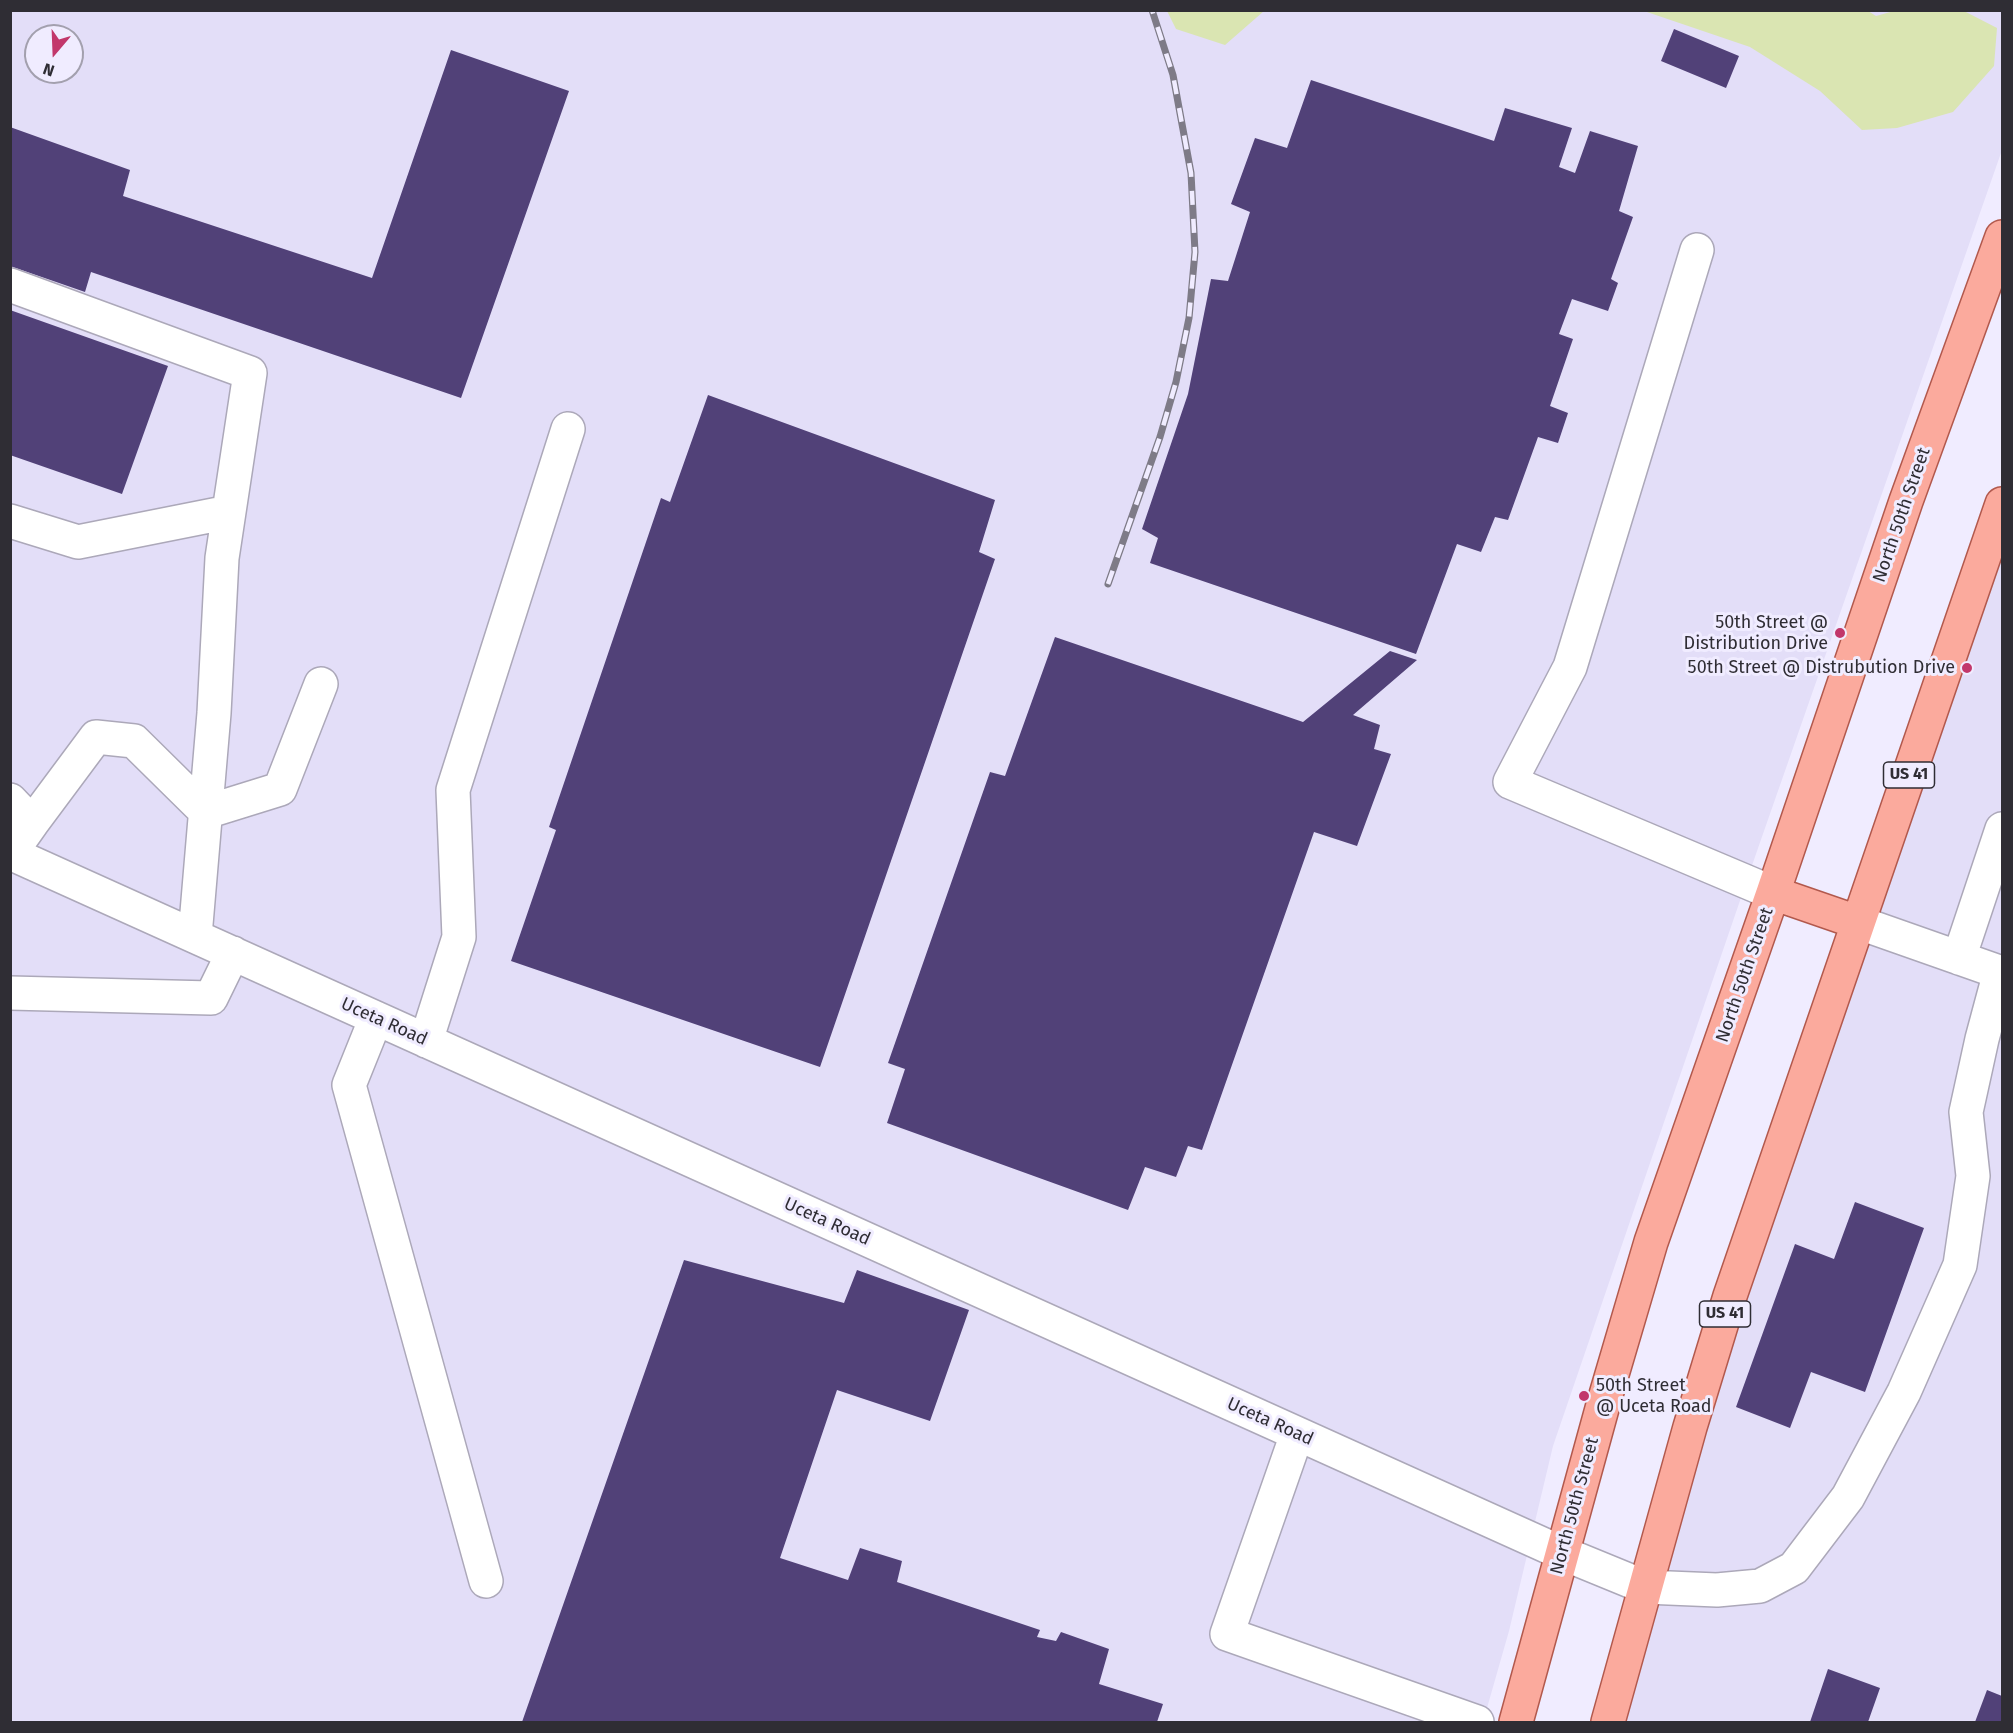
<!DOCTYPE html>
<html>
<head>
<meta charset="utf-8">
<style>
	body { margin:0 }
	#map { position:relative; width:2013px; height:1733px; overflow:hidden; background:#f0ecff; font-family:"Fira Sans",sans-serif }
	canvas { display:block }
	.frame { position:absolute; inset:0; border:12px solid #2f2d34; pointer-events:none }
	.north { position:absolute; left:24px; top:24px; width:60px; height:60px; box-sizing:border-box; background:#f0ecff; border:2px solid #a3a0ae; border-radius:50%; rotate:199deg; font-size:16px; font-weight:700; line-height:24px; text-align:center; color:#2f2d34 }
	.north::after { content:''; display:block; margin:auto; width:21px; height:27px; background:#c2376b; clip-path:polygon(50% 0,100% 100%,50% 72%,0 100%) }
</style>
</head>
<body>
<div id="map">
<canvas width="2013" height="1733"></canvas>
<div class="frame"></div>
<div class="north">N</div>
</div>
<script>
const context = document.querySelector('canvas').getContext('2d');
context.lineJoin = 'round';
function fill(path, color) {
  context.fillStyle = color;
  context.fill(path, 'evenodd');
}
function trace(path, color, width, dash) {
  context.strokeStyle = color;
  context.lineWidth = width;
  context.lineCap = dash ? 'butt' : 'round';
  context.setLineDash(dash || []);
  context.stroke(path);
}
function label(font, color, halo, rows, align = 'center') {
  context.font = font + ' "Fira Sans",sans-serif';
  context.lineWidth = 6;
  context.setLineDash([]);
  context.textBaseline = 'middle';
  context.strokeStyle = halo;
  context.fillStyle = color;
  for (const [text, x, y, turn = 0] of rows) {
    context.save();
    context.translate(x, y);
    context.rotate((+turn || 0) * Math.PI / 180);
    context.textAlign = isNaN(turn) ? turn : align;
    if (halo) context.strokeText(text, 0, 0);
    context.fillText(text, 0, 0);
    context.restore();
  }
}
fill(new Path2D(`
	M 11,11 L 2002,11 L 2002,150 L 1757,851 L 1553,1446 L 1509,1631 L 1483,1722 L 11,1722 ZM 36,36 L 72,36 L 72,72 L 36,72 Z
	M 2002,520 L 2002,1722 L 1597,1722 Z`), '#e3def8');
fill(new Path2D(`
	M 1167,11 L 1264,11 L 1225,45 L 1176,29 Z
	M 1868,11 L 1876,16 L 1894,11 L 1964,11 L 1997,28 L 1994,66 L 1953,112 L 1897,128 L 1862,130 L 1820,91 L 1750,47 L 1644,11 Z`), '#dae5b2');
fill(new Path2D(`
	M 1674,29 L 1739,56 L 1726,88 L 1661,61 Z
	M 451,50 L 569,91 L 461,398 L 91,272 L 85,292 L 10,266 L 10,127 L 130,170 L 123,196 L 372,278 Z
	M 1311,80 L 1494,141 L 1505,108 L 1572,128 L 1559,167 L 1575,173 L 1590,131 L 1638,146 L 1619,211 L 1633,217 L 1611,279 L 1618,283 L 1608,311 L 1572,299 L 1559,334 L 1573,339 L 1550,406 L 1568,413 L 1558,443 L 1538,437 L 1508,520 L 1495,517 L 1481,552 L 1457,544 L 1416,654 L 1150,563 L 1158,538 L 1142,529 L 1188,394 L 1211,279 L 1228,281 L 1250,212 L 1231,204 L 1255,138 L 1287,148 Z
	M 10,310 L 168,366 L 122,494 L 10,455 Z
	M 708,395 L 995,500 L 979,552 L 995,559 L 820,1067 L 511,961 L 556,830 L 549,827 L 661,498 L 670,502 Z
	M 1055,637 L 1303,722 L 1390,651 L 1417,660 L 1353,715 L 1380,725 L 1374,749 L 1391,754 L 1357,846 L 1314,832 L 1202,1150 L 1188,1146 L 1176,1177 L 1145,1167 L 1128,1210 L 887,1123 L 905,1069 L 888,1063 L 990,772 L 1005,776 Z
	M 1855,1202 L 1924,1228 L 1865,1392 L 1811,1372 L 1790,1428 L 1736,1407 L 1795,1244 L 1834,1259 Z
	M 684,1260 L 844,1303 L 857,1270 L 969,1310 L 930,1421 L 837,1390 L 780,1558 L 848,1580 L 860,1548 L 902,1561 L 897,1582 L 1040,1630 L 1037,1637 L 1056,1641 L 1061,1632 L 1109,1649 L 1099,1684 L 1163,1704 L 1157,1722 L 522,1722 Z
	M 1828,1669 L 1880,1688 L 1868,1722 L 1810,1722 Z
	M 1987,1690 L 2002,1696 L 2002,1722 L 1975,1722 Z`), '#514178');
const minor = new Path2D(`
	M 1697,250 L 1570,667 L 1510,782 L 1773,893
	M 10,285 L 250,373 L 222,558 L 214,713 L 195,936
	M 10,521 L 78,542 L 229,512
	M 10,800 L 32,823 L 20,840
	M 32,823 L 96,737 L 134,741 L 206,812 L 280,789 L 321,684
	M 10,853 L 1562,1553 L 1645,1587 L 1717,1590 L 1760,1586 L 1794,1568 L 1848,1497 L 1904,1392 L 1960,1265 L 1973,1176 L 1966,1112 L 1982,1039 L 2000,972
	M 1857,922 L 2002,973
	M 1959,958 L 2002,829
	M 10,993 L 211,998 L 233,953
	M 376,1018 L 349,1085 L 486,1581
	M 426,1041 L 459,937 L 453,790 L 568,429
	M 1297,1434 L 1227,1634 L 1477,1722`);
const major = new Path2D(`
	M 1773,893 L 1857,922
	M 1516,1722 L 1603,1405 L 1651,1242 L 1773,893 L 1906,501 L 2002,237
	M 1608,1722 L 1690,1427 L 1730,1296 L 2002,504`);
trace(minor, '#aca8b9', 36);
trace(major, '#b2594d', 36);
trace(minor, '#fff', 33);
trace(major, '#fbaa9d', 33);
const rail = new Path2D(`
	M 1108,584 L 1160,437 L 1176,382 L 1189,318 L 1195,252 L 1191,173 L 1173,75 L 1152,10`);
trace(rail, '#7e7b87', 7);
trace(rail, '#f0ecff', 4.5, [14]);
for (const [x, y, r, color] of [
	[1840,633,6,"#c2376b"],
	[1967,668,6,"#c2376b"],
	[1584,1396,6,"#c2376b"]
]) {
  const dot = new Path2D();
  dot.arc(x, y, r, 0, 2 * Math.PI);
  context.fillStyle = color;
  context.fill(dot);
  trace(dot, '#f0ecff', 2);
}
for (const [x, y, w] of [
	[1909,775,51],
	[1725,1314,51]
]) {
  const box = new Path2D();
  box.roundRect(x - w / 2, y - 13, w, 26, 4.5);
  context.fillStyle = '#f0ecff';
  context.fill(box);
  trace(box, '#2f2d34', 1.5);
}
label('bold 16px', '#2f2d34', null, [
	["US 41",1909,775],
	["US 41",1725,1314]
]);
label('18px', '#2f2d34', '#f0ecff', [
	["North 50th Street",1902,515,-71],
	["North 50th Street",1745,975,-71],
	["Uceta Road",384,1022,24],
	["Uceta Road",827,1222,24],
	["Uceta Road",1270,1422,24],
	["North 50th Street",1575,1506,-75]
]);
label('18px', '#2f2d34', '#f0ecff', [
	["50th Street @",1828,623],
	["Distribution Drive",1828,644],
	["50th Street @ Distrubution Drive",1955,668],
	["50th Street",1596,1386,"left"],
	["@ Uceta Road",1596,1407,"left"]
], 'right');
</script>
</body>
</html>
